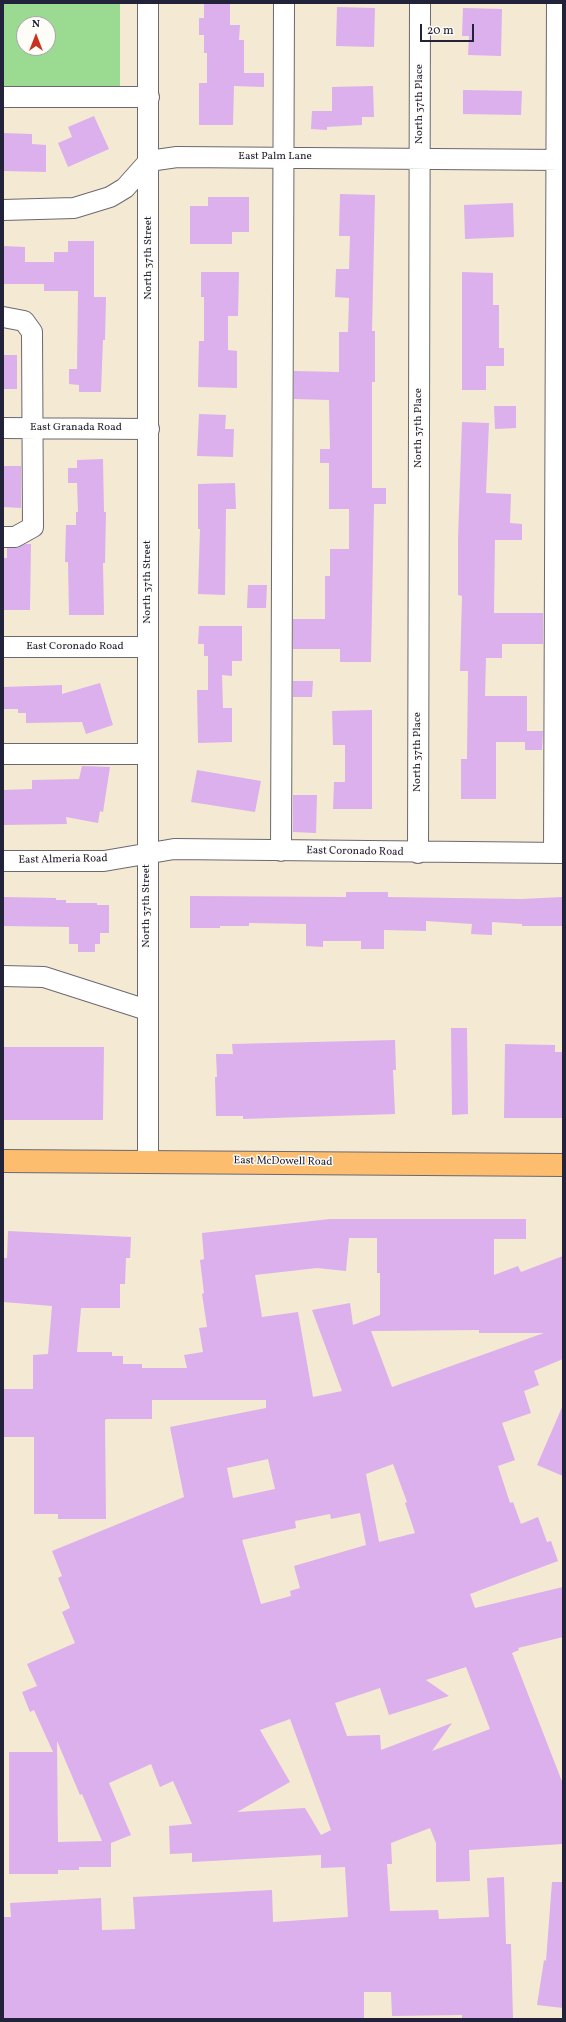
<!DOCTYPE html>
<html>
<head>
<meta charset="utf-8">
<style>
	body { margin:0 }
	#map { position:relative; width:566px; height:2022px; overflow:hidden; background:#f4e9d3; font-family:Vollkorn,serif }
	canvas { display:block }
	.frame { position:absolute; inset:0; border:4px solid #22223b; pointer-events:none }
	.north { position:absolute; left:16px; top:16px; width:40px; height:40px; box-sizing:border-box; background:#fdfcf7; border:1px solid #a5a5ac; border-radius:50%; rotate:0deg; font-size:11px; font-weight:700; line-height:16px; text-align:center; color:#22223b }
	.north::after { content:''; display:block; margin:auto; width:14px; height:18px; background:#c8321e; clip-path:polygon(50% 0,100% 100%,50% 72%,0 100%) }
	.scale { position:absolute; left:420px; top:24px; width:54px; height:18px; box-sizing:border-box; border:2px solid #22223b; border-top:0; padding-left:5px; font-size:12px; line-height:14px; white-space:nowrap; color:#22223b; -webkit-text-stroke:3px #fdfcf7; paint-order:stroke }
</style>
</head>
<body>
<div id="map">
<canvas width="566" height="2022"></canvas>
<div class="frame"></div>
<div class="north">N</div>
<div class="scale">20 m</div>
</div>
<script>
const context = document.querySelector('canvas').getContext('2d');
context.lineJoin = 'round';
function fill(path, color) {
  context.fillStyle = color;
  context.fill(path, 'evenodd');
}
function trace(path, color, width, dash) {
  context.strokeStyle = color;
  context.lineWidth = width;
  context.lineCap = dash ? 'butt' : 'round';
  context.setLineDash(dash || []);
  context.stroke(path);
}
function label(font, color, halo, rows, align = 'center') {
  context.font = font + ' Vollkorn,serif';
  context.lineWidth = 3;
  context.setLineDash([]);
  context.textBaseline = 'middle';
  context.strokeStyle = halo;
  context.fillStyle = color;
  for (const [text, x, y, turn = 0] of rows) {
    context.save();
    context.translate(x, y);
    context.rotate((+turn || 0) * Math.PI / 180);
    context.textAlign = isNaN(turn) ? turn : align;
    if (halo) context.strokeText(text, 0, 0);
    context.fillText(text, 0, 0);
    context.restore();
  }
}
fill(new Path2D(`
	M 3,3 L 120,3 L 120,92 L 3,93 ZM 24,24 L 48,24 L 48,48 L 24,48 Z`), '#9bdb91');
fill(new Path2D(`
	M 204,3 L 230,3 L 230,25 L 240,25 L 239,40 L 244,40 L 244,73 L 264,73 L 264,87 L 234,86 L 233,125 L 199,125 L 199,83 L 207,83 L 207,53 L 204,53 L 204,35 L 199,35 L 199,18 L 204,18 Z
	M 337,7 L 375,8 L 374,47 L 336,46 Z
	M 463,8 L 502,9 L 501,56 L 468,55 L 469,36 L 462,36 Z
	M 373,86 L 374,117 L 362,117 L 362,125 L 327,127 L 327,130 L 311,129 L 312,111 L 332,111 L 332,87 Z
	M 463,90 L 522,91 L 521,115 L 463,114 Z
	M 94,116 L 109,149 L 68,167 L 58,143 L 72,137 L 68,127 Z
	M 3,133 L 32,134 L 32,144 L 46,145 L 46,172 L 3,171 Z
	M 340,194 L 375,195 L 372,331 L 375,331 L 375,382 L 372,382 L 372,488 L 386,488 L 386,504 L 374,504 L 371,662 L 340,662 L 340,649 L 293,649 L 293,619 L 325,619 L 325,576 L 330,576 L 330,549 L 349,549 L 349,509 L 329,509 L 329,463 L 320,463 L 320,449 L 330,449 L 329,400 L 294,399 L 294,371 L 339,372 L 339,332 L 348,332 L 349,298 L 335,297 L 336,269 L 349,269 L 350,236 L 339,236 Z
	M 208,197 L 249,197 L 249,232 L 232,232 L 232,244 L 190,244 L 190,206 L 208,206 Z
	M 513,203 L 514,237 L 465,239 L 464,205 Z
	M 68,241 L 94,241 L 94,297 L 106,297 L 105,340 L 103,340 L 101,392 L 79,392 L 79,385 L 69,384 L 69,369 L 77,369 L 78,291 L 44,291 L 44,284 L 3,284 L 3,246 L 25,247 L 25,262 L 54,262 L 54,252 L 68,252 Z
	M 201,272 L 239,272 L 238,316 L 228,316 L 228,350 L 237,351 L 237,388 L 198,387 L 199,341 L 204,341 L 204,297 L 201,297 Z
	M 462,272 L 493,273 L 493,305 L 499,305 L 499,348 L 504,348 L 504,366 L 486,366 L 486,390 L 462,390 Z
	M 3,355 L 17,355 L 17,389 L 3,389 Z
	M 494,406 L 516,406 L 516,428 L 495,429 Z
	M 199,414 L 226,415 L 225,429 L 234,429 L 233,457 L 197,456 Z
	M 462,422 L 489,423 L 486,493 L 511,494 L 510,523 L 522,524 L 522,540 L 495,540 L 494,613 L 543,613 L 543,644 L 502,644 L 502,658 L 486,658 L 485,696 L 527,696 L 527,731 L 543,731 L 542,750 L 525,750 L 525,742 L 496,742 L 496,799 L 461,799 L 461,759 L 467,759 L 468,671 L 460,671 L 462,596 L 458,595 L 458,539 Z
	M 103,459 L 104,512 L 106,512 L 105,563 L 103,563 L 104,615 L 69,615 L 68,562 L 65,562 L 66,525 L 76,525 L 76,512 L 78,512 L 77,483 L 68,483 L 68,468 L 77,468 L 77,460 Z
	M 3,466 L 21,466 L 21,508 L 3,507 Z
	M 235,483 L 236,509 L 226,509 L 225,595 L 198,594 L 200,529 L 198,529 L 198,484 Z
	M 25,544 L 31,544 L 30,610 L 3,610 L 3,558 L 7,558 L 7,548 L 15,548 Z
	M 248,585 L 267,585 L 266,608 L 247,608 Z
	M 199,626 L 242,626 L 242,661 L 232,661 L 232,676 L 222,675 L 223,708 L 232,708 L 232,742 L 198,743 L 197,690 L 208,690 L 208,656 L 204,656 L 204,644 L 198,644 Z
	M 293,681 L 313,681 L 312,697 L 293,697 Z
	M 100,683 L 113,725 L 86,734 L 82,722 L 26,723 L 26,713 L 18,713 L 18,709 L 3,709 L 3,687 L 62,685 L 62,694 Z
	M 372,710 L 372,809 L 333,809 L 334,782 L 345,782 L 345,745 L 333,745 L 332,711 Z
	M 82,766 L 110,767 L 103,812 L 100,811 L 98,823 L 66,817 L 67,824 L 3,825 L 3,790 L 32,789 L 32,780 L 79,779 Z
	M 197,770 L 261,781 L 255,812 L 191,802 Z
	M 293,795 L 317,795 L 316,833 L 293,832 Z
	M 346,892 L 388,892 L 388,897 L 521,899 L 563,897 L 563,926 L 522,926 L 522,924 L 492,922 L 492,935 L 471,934 L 472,924 L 426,921 L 426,931 L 384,930 L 384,949 L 361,949 L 361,941 L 323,941 L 323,947 L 306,946 L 306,924 L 249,923 L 249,926 L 220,926 L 220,928 L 190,928 L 190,896 L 346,897 Z
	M 3,897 L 56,898 L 56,900 L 66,900 L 66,903 L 97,903 L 97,905 L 109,905 L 109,933 L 100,933 L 100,944 L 95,944 L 95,952 L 78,952 L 78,944 L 69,944 L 69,927 L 3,926 Z
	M 451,1028 L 467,1028 L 468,1114 L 452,1115 Z
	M 395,1040 L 396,1070 L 393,1070 L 395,1114 L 243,1119 L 243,1116 L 216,1116 L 215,1077 L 217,1077 L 216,1054 L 233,1054 L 232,1044 Z
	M 505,1044 L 555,1045 L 555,1052 L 563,1052 L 563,1118 L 504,1118 Z
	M 3,1047 L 104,1047 L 103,1120 L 3,1120 Z
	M 330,1219 L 526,1219 L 526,1239 L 494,1239 L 494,1275 L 518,1266 L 521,1272 L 563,1256 L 563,1359 L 534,1371 L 539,1385 L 524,1391 L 531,1413 L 502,1423 L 515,1460 L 498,1466 L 510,1503 L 513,1502 L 521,1524 L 538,1517 L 547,1542 L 551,1541 L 558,1561 L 470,1594 L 475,1608 L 563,1587 L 563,1637 L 518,1648 L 519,1650 L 512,1653 L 563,1784 L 563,1844 L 469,1850 L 470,1881 L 436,1882 L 436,1843 L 430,1828 L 391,1843 L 392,1864 L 387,1864 L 390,1911 L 438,1910 L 439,1919 L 489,1917 L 487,1878 L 504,1877 L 506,1944 L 511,1944 L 513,2019 L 462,2019 L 462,2015 L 392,2016 L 391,1992 L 364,1992 L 364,2019 L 3,2019 L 3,1917 L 11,1917 L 10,1903 L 101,1898 L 102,1930 L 135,1929 L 133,1897 L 272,1890 L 273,1922 L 348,1917 L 345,1867 L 321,1868 L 321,1855 L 192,1862 L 192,1853 L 170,1854 L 169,1826 L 192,1824 L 173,1781 L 160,1787 L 151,1764 L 109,1783 L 131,1835 L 111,1843 L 111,1867 L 79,1867 L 79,1870 L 58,1870 L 58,1874 L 9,1874 L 9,1752 L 53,1752 L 34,1710 L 30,1712 L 22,1692 L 37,1686 L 27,1664 L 75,1643 L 62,1612 L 70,1608 L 58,1578 L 62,1576 L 52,1551 L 184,1497 L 170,1427 L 266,1408 L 266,1400 L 152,1400 L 152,1419 L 107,1419 L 105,1420 L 106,1519 L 58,1519 L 58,1514 L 34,1514 L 34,1437 L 3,1437 L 3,1389 L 33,1389 L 33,1355 L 48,1354 L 52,1306 L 3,1302 L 3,1258 L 7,1258 L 8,1231 L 131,1237 L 130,1258 L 126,1258 L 125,1284 L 120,1284 L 120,1308 L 81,1308 L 77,1352 L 112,1352 L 112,1356 L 123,1356 L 123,1364 L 142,1364 L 142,1368 L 187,1368 L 184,1355 L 203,1352 L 199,1328 L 207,1327 L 202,1294 L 204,1293 L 200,1260 L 204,1259 L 202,1233 ZM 349,1238 L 377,1238 L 377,1273 L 380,1273 L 380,1315 L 353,1325 L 350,1303 L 312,1310 L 342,1391 L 313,1397 L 298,1312 L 262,1317 L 255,1275 L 317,1268 L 346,1271 ZM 479,1330 L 479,1333 L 544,1333 L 392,1387 L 371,1331 ZM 268,1459 L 275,1489 L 233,1498 L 227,1468 ZM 393,1464 L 407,1502 L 405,1503 L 415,1533 L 379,1542 L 366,1474 ZM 360,1513 L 366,1545 L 294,1566 L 300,1588 L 290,1591 L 291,1596 L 261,1604 L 242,1540 L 296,1528 L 295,1521 L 330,1514 L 331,1519 ZM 466,1667 L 490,1729 L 432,1751 L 452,1723 L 381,1750 L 380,1735 L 347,1736 L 335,1703 L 380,1688 L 389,1715 L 449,1696 L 426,1680 ZM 290,1719 L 331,1830 L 321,1835 L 305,1808 L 237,1812 L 290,1782 L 260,1730 ZM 57,1741 L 80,1795 L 82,1794 L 102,1841 L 58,1842 Z
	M 563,1405 L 563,1476 L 537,1465 Z
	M 552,1882 L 563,1882 L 563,2008 L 537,2005 L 544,1960 L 546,1961 Z`), '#dbb0ec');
const minor = new Path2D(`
	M 148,3 L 148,1161
	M 3,97 L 149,97
	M 3,210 L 74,208 L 110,197 L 125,188 L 149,161 L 177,157 L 563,160
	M 3,317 L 24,321 L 32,332 L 33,527 L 15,537 L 3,537
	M 3,428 L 149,429
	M 3,647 L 147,647
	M 3,754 L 147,754
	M 281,851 L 284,3
	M 418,853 L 420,3
	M 554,853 L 557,3
	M 3,861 L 104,861 L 174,849 L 563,853
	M 3,976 L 44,977 L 147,1010`);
const major = new Path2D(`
	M 3,1161 L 563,1165`);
trace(minor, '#6c6870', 22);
trace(major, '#6c6870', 24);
trace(minor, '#fff', 20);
trace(major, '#fcbd6f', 22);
label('11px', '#22223b', '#fdfcf7', [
	["North 37th Place",420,104,-90],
	["East Palm Lane",275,157],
	["North 37th Street",149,258,-90],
	["East Granada Road",76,428],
	["North 37th Place",419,428,-90],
	["North 37th Street",148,582,-90],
	["East Coronado Road",75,647],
	["North 37th Place",418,752,-90],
	["East Coronado Road",355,852,1],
	["East Almeria Road",63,860,-1],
	["North 37th Street",147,906,-90],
	["East McDowell Road",283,1162,1]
]);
</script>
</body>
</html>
